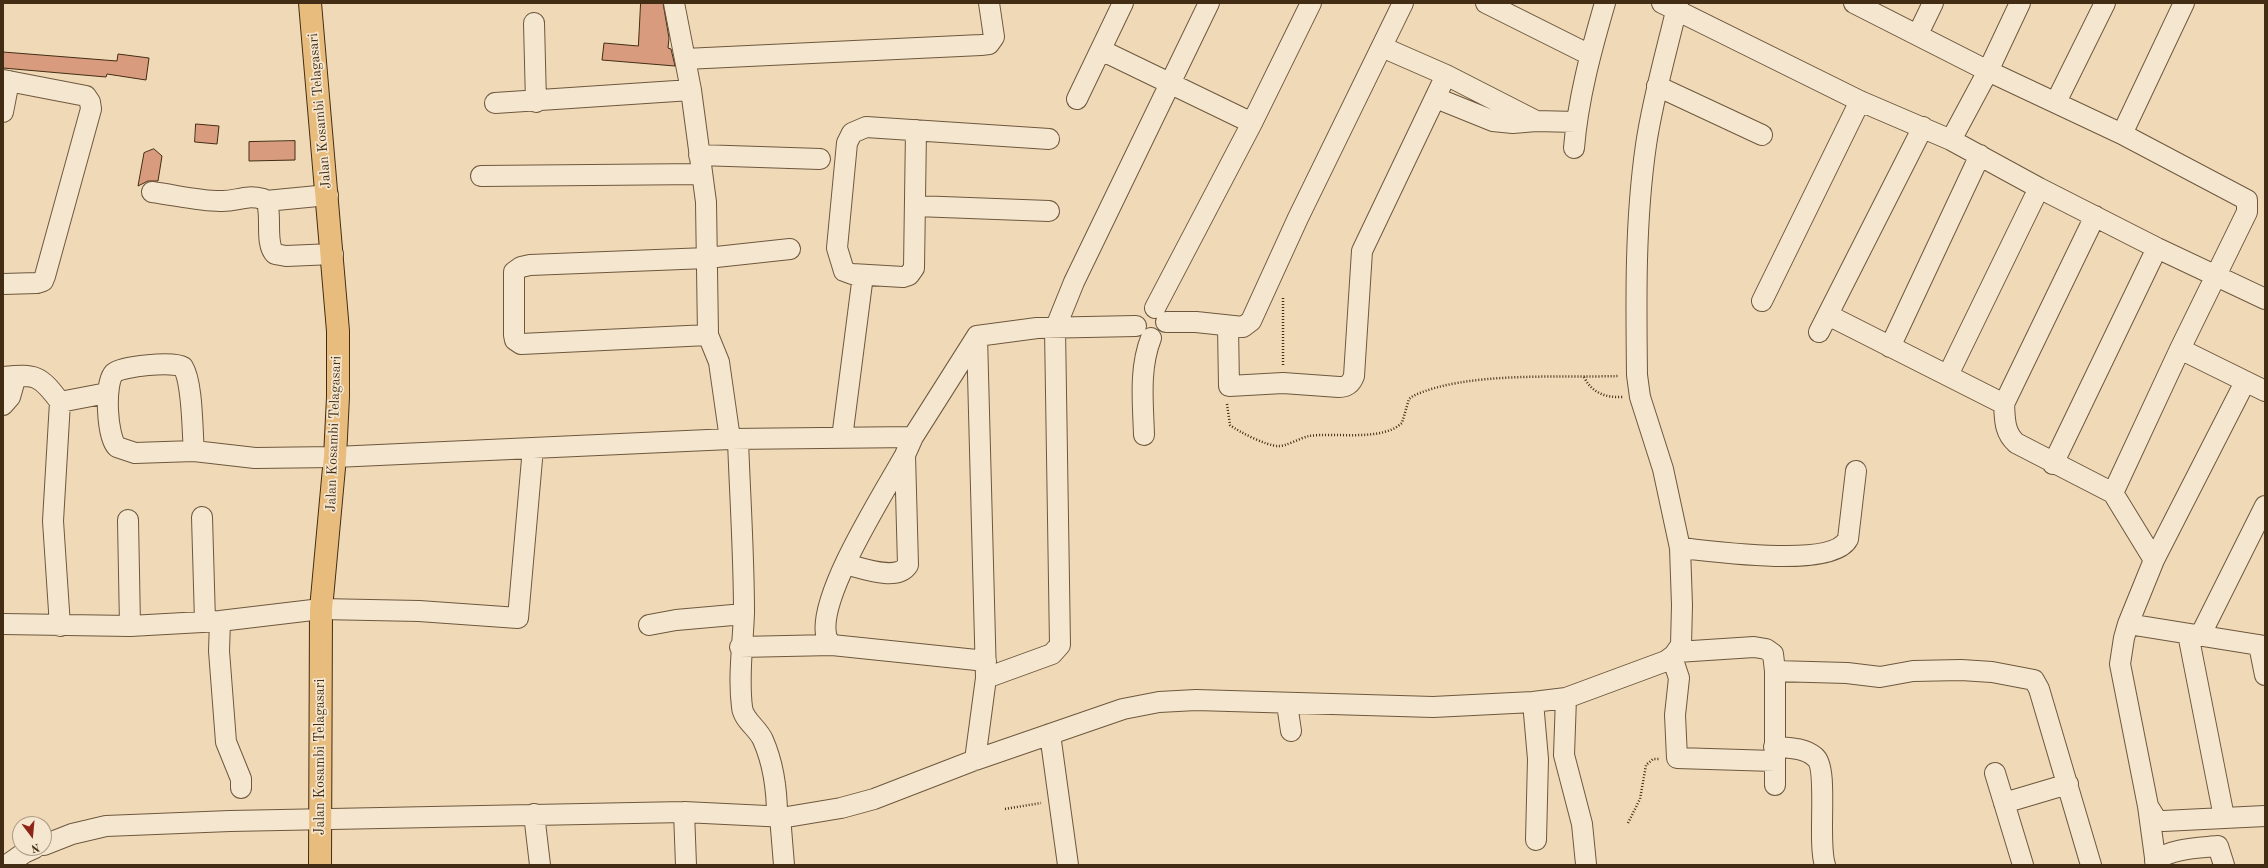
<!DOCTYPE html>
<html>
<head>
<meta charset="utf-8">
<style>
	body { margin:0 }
	#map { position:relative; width:2268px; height:868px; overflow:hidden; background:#f0d9b7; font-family:"Old Standard TT",serif }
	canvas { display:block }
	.frame { position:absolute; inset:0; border:4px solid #422d14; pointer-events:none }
	.north { position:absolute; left:12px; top:816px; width:40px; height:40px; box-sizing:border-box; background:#f5e6d0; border:1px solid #ad9c85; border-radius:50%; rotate:164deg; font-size:11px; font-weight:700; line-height:16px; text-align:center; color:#422d14 }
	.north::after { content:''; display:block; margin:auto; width:14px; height:18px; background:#8f2418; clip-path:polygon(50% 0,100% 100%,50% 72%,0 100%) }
</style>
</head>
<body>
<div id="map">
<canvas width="2268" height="868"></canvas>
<div class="frame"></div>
<div class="north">N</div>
</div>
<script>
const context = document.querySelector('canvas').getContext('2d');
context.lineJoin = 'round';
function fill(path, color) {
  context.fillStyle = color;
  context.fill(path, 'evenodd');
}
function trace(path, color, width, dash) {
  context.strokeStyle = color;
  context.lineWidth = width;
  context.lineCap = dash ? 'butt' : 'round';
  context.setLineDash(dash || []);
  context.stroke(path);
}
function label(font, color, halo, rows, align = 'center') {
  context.font = font + ' "Old Standard TT",serif';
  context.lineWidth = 3.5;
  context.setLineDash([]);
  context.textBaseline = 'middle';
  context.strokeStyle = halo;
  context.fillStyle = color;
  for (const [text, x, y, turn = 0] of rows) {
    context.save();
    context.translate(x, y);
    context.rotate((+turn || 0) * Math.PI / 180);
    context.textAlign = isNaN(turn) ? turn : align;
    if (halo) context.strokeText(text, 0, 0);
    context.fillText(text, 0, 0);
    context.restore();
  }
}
const building = new Path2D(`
	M 641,3 L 663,3 L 669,38 L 668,48 L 671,49 L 675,66 L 602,60 L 604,43 L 638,46 Z
	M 3,52 L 117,61 L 118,54 L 149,58 L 146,80 L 107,74 L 106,77 L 3,68 Z
	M 196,124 L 219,126 L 217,144 L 195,142 Z
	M 295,141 L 295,160 L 249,161 L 249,142 Z
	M 154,149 L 162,156 L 158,181 L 148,181 L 138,186 L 144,153 Z`);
fill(building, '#d99b7e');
trace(building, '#422d14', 1);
const minor = new Path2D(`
	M 674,3 L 691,90 L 706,202 L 708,335 L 719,362 L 730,439
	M 1486,3 L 1590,55
	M 1662,3 L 1860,101 L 1951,140 L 2039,188 L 2157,248 L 2265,299
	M 1854,3 L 1988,71 L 2122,134 L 2247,200 L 2247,212 L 2180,349 L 2113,493
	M 534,23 L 536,102
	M 1918,34 L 1933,3
	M 1382,47 L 1446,75 L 1536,121
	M 1101,50 L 1252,123
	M 685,59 L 981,45 L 989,44 L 994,37 L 989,3
	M 3,80 L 86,96 L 90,102 L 91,109 L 45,276 L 43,281 L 37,283 L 3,284
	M 1657,86 L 1762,135
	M 1436,98 L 1493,121 L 1513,123 L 1536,121 L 1576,122
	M 1077,99 L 1123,3
	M 2056,102 L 2105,3
	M 495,103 L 691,90
	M 3,112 L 9,81
	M 916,130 L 914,268 L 909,275 L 903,277 L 852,274 L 844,271 L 837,248 L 847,143 L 852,133 L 866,127 L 1049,139
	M 2122,134 L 2184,3
	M 1951,140 L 1988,71 L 2020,3
	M 1574,148 C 1578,99 1591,51 1605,3
	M 699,155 L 820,159
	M 481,176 L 702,174
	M 152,192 C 175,195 198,201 220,201 C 237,202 244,194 263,199 C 275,206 263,242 275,254 L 286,256 L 333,254
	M 266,201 L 328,195
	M 916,206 L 1049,211
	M 2095,216 L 2004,404 C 2005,419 2004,432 2016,443 L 2113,493 L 2154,560
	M 1762,301 L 1860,101
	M 1155,308 L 1252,123 L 1311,3
	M 1828,315 L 2004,404
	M 1166,322 L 1196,322 L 1243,327 L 1251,321 L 1298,218 L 1403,3
	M 1228,326 L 1229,386 L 1283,383 L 1339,387 C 1347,387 1351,384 1354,376 L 1362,251 L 1446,75
	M 1819,332 L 1923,127
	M 708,335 L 521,344 L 515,340 L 514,335 L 514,272 L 521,267 L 530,265 L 707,258 L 790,249
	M 1890,347 L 1980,155
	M 2180,349 L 2265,391
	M 1948,375 L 2039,188
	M 3,377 C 36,374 40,375 60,402 L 53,521 L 60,626
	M 2245,382 L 2154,560 L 2128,624 L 2124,638 L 2120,664 L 2148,806 L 2156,819 L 2163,821 L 2265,816
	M 60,402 L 107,393
	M 3,405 L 10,397 L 16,376
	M 1144,435 C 1143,402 1139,369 1151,338
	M 842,438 L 863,275
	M 738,440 C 740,497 744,555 744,613 C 743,644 738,676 742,707 C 743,720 758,728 763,740 C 774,765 777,789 777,816
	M 194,451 C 192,431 193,383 183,367 C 174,361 122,366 114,373 C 104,384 107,437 117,447 L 135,453 L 194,451 L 255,458 L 335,457 L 730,439 L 913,437
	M 2053,464 L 2157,248
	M 202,517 L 205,621
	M 128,520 L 130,626
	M 1680,548 C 1712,551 1832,569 1848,539 L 1856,471
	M 845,564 C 862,568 897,582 908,565 L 905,455
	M 220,621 L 219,651 L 226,742 L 241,779 L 241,788
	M 3,624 L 130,626 L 220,621 L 321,609 L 419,611 L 518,618 L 533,448
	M 2128,624 L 2265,646
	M 649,625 L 676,620 L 744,614
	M 2188,634 L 2224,817
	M 2200,636 L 2265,506
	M 832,645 C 829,641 826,638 826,634 C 819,594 884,493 905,455 L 913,437 L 977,336 L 1037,328 L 1136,326
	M 2259,645 L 2265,675
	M 740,647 L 832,645 L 986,661
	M 1677,652 L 1754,647 L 1766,649 L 1773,654 L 1775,671 L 1775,785
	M 1672,657 L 1679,678 L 1675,715 L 1677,758 L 1774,761
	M 1775,671 L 1847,673 L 1880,677 L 1913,671 L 1961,670 L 1992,672 L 2034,680 L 2039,689 L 2091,865
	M 986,678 L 1052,654 L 1060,645 L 1055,329 L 1074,282 L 1209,3
	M 1566,698 L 1564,755 L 1582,824 L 1586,864
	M 1533,702 L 1538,759 L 1536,840
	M 1287,704 L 1291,731
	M 1050,734 L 1068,865
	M 1774,747 C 1787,748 1804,747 1815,757 C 1829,768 1817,841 1825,865
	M 975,760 L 986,678 L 977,336
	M 1995,773 L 2023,865
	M 2004,803 L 2068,784
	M 2148,806 L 2156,865
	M 684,812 L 686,865
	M 534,814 L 540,865
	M 780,816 L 784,865
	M 44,845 L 72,834 L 106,826 L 230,821 L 684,812 L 787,817 L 841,808 L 874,799 L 975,760 L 1123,709 L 1159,702 L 1196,700 L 1433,707 L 1533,702 L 1566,698 L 1666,661 L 1674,655 L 1681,645 L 1682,605 L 1680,548 L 1663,469 L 1640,397 L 1637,375 C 1636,299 1635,221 1646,145 C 1653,97 1667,50 1678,3
	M 2155,861 C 2171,848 2199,848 2218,846 L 2224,865
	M 7,865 L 24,853 L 35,848`);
const major = new Path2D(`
	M 310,3 L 338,331 L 338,397 L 335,457 L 321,609 L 320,865`);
trace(minor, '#6e583d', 22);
trace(major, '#422d14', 24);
trace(new Path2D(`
	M 1283,298 L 1283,365
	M 1584,377 C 1592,393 1606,398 1623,397
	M 1227,404 L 1230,425 C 1239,432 1267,446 1278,446 C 1285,447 1300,438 1309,436 C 1336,432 1381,442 1402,423 L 1409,399 L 1413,396 C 1466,371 1559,378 1619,376
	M 1005,809 L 1041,803
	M 1628,823 L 1640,799 L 1646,765 L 1653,759 L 1659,759`), '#422d14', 2.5, [1, 2]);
trace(minor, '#f5e6d0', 20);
trace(major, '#e8bc7c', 22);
label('14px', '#422d14', '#f5e6d0', [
	["Jalan Kosambi Telagasari",320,111,-95],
	["Jalan Kosambi Telagasari",334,434,-88],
	["Jalan Kosambi Telagasari",320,757,-90]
]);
</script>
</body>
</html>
